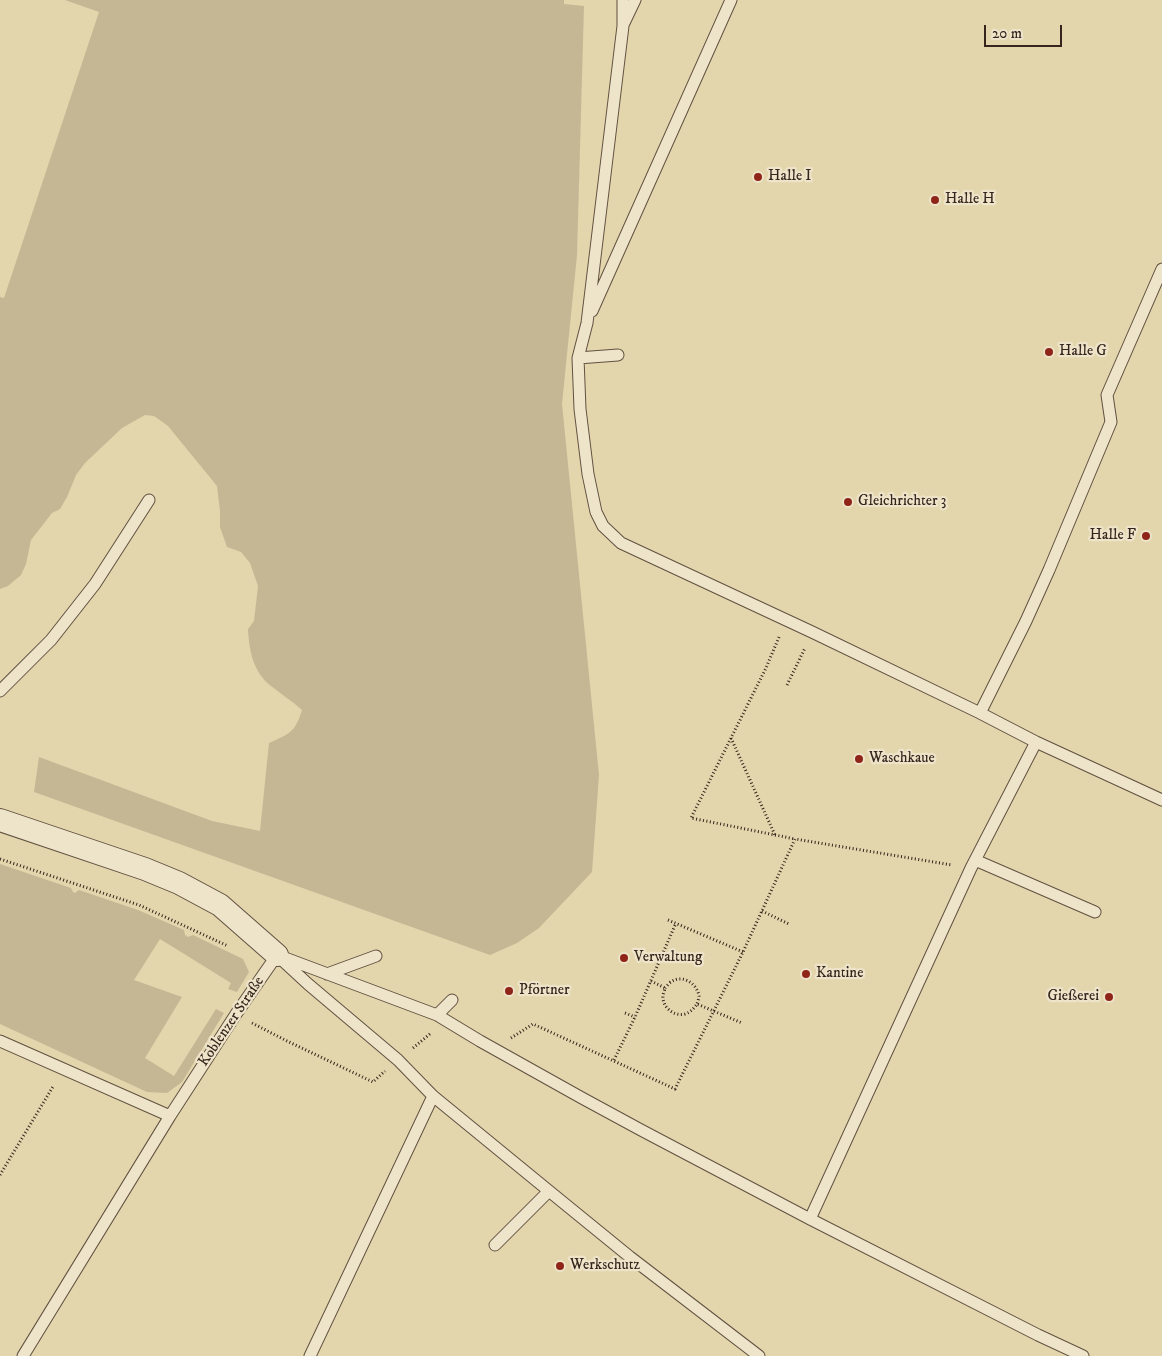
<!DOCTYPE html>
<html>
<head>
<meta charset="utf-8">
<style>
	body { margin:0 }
	#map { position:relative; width:1162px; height:1356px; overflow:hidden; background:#e3d5ac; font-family:"IM FELL DW Pica",serif }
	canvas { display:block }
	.scale { position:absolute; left:984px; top:25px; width:78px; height:22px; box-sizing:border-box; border:2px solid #36251d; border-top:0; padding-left:6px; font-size:15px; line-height:18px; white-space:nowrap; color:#36251d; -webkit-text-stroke:4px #ede4c9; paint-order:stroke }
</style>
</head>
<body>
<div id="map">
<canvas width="1162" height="1356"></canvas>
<div class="scale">20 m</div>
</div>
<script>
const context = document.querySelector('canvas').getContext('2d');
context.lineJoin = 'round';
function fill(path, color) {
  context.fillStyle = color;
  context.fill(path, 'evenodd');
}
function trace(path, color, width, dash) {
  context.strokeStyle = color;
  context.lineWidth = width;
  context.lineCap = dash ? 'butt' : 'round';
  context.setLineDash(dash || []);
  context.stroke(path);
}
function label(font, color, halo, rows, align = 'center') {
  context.font = font + ' "IM FELL DW Pica",serif';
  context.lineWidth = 4.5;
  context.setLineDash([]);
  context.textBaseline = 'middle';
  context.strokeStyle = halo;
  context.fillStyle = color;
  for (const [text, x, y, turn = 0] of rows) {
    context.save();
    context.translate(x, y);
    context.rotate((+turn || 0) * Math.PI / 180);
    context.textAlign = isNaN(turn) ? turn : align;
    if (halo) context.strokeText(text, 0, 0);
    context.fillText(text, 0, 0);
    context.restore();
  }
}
fill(new Path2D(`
	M 65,0 L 564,0 L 564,4 L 584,6 L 577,255 L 562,404 L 599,775 L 592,872 L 539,928 L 517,943 L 490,955 L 34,792 L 39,757 L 212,821 L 260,831 L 269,743 C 289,734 295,733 302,710 C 292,701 281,694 271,686 C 253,672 249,650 248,629 L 254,621 L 258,586 L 250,563 L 241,552 L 227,547 L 220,527 L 220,511 L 217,486 L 168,426 L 154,416 L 145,415 L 122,428 L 85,463 L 76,475 L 67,497 L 60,509 L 52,513 L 31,540 L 26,564 L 21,575 L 8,586 L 0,589 L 0,297 L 4,298 L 99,12 Z
	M 0,864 L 71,888 L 73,892 L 75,893 L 79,890 L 138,910 L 184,930 L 185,935 L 188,937 L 193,935 L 243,959 L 249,972 L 237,992 L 228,989 L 231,983 L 160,939 L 134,980 L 182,997 L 145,1058 L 174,1076 L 216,1009 L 224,1013 L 182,1082 L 167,1093 L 147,1092 L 0,1024 Z`), '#c6b794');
const lane = new Path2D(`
	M 623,0 L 623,26 L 587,323 L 578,358 L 580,409 L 588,474 L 596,512 L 603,526 L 621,543 L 812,632 L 980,713 L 1036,742 L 1162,800
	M 624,23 L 635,0
	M 592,311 L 731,0
	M 578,358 L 618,355
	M 0,691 L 51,640 L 95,584 L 149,500
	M 980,713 L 1026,621 L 1049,570 L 1111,422 L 1107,395 L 1162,269
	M 975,860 L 1095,912
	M 277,955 L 437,1015 L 480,1041 L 582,1098 L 641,1130 L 810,1219 L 1038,1335 L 1083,1356
	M 282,960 L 308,984 L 398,1060 L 433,1096 L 549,1191 L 630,1257 L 759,1356
	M 327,974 L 376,956
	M 437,1015 L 452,1000
	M 0,1041 L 170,1116
	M 810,1219 L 971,868 L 1036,742
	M 495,1245 L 549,1191
	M 23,1356 L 170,1116 L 236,1014 L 277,955
	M 310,1356 L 433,1096`);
const street = new Path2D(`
	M 0,820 L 145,869 L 179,883 L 220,905 L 277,955`);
trace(lane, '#615141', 13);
trace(street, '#615141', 24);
trace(new Path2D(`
	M 779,637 L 766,668 L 691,818 L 795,839
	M 787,685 L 805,648
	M 731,738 L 775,835
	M 0,859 L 139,905 L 228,946
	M 762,911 L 789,924
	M 668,920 L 743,952
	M 651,981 L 665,988 C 665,990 663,993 663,996 C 662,1007 674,1017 685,1014 C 691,1012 694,1008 697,1004 L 742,1023
	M 665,988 C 666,987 670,982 671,982 C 682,974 697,983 699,996 C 699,998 698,1001 697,1004
	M 625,1013 L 635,1017
	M 252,1023 L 285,1040 L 373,1082 L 385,1071
	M 511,1038 L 533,1024 L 675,1089 L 743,952 L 795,839 L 952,865
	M 413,1048 L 431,1033
	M 614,1060 L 635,1017 L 676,923
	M 0,1175 L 54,1085`), '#36251d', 3, [1, 2.5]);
trace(lane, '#ede4c9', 11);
trace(street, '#ede4c9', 22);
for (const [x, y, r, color] of [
	[758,177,5,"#8f2418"],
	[935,200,5,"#8f2418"],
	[1049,352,5,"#8f2418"],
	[848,502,5,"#8f2418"],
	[1146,536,5,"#8f2418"],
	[859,759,5,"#8f2418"],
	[624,958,5,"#8f2418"],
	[806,974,5,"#8f2418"],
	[509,991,5,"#8f2418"],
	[1109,997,5,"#8f2418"],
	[560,1266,5,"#8f2418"]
]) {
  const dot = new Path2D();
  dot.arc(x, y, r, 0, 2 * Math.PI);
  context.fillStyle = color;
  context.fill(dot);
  trace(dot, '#ede4c9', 2);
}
label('15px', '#36251d', '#ede4c9', [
	["Halle I",768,177],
	["Halle H",945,200],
	["Halle G",1059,352],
	["Gleichrichter 3",858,502],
	["Halle F",1136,536,"right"],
	["Waschkaue",869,759],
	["Verwaltung",634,958],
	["Kantine",816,974],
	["Pförtner",519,991],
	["Gießerei",1099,997,"right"],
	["Werkschutz",570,1266]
], 'left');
label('15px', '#36251d', '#ede4c9', [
	["Koblenzer Straße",232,1022,-56]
]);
</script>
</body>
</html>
